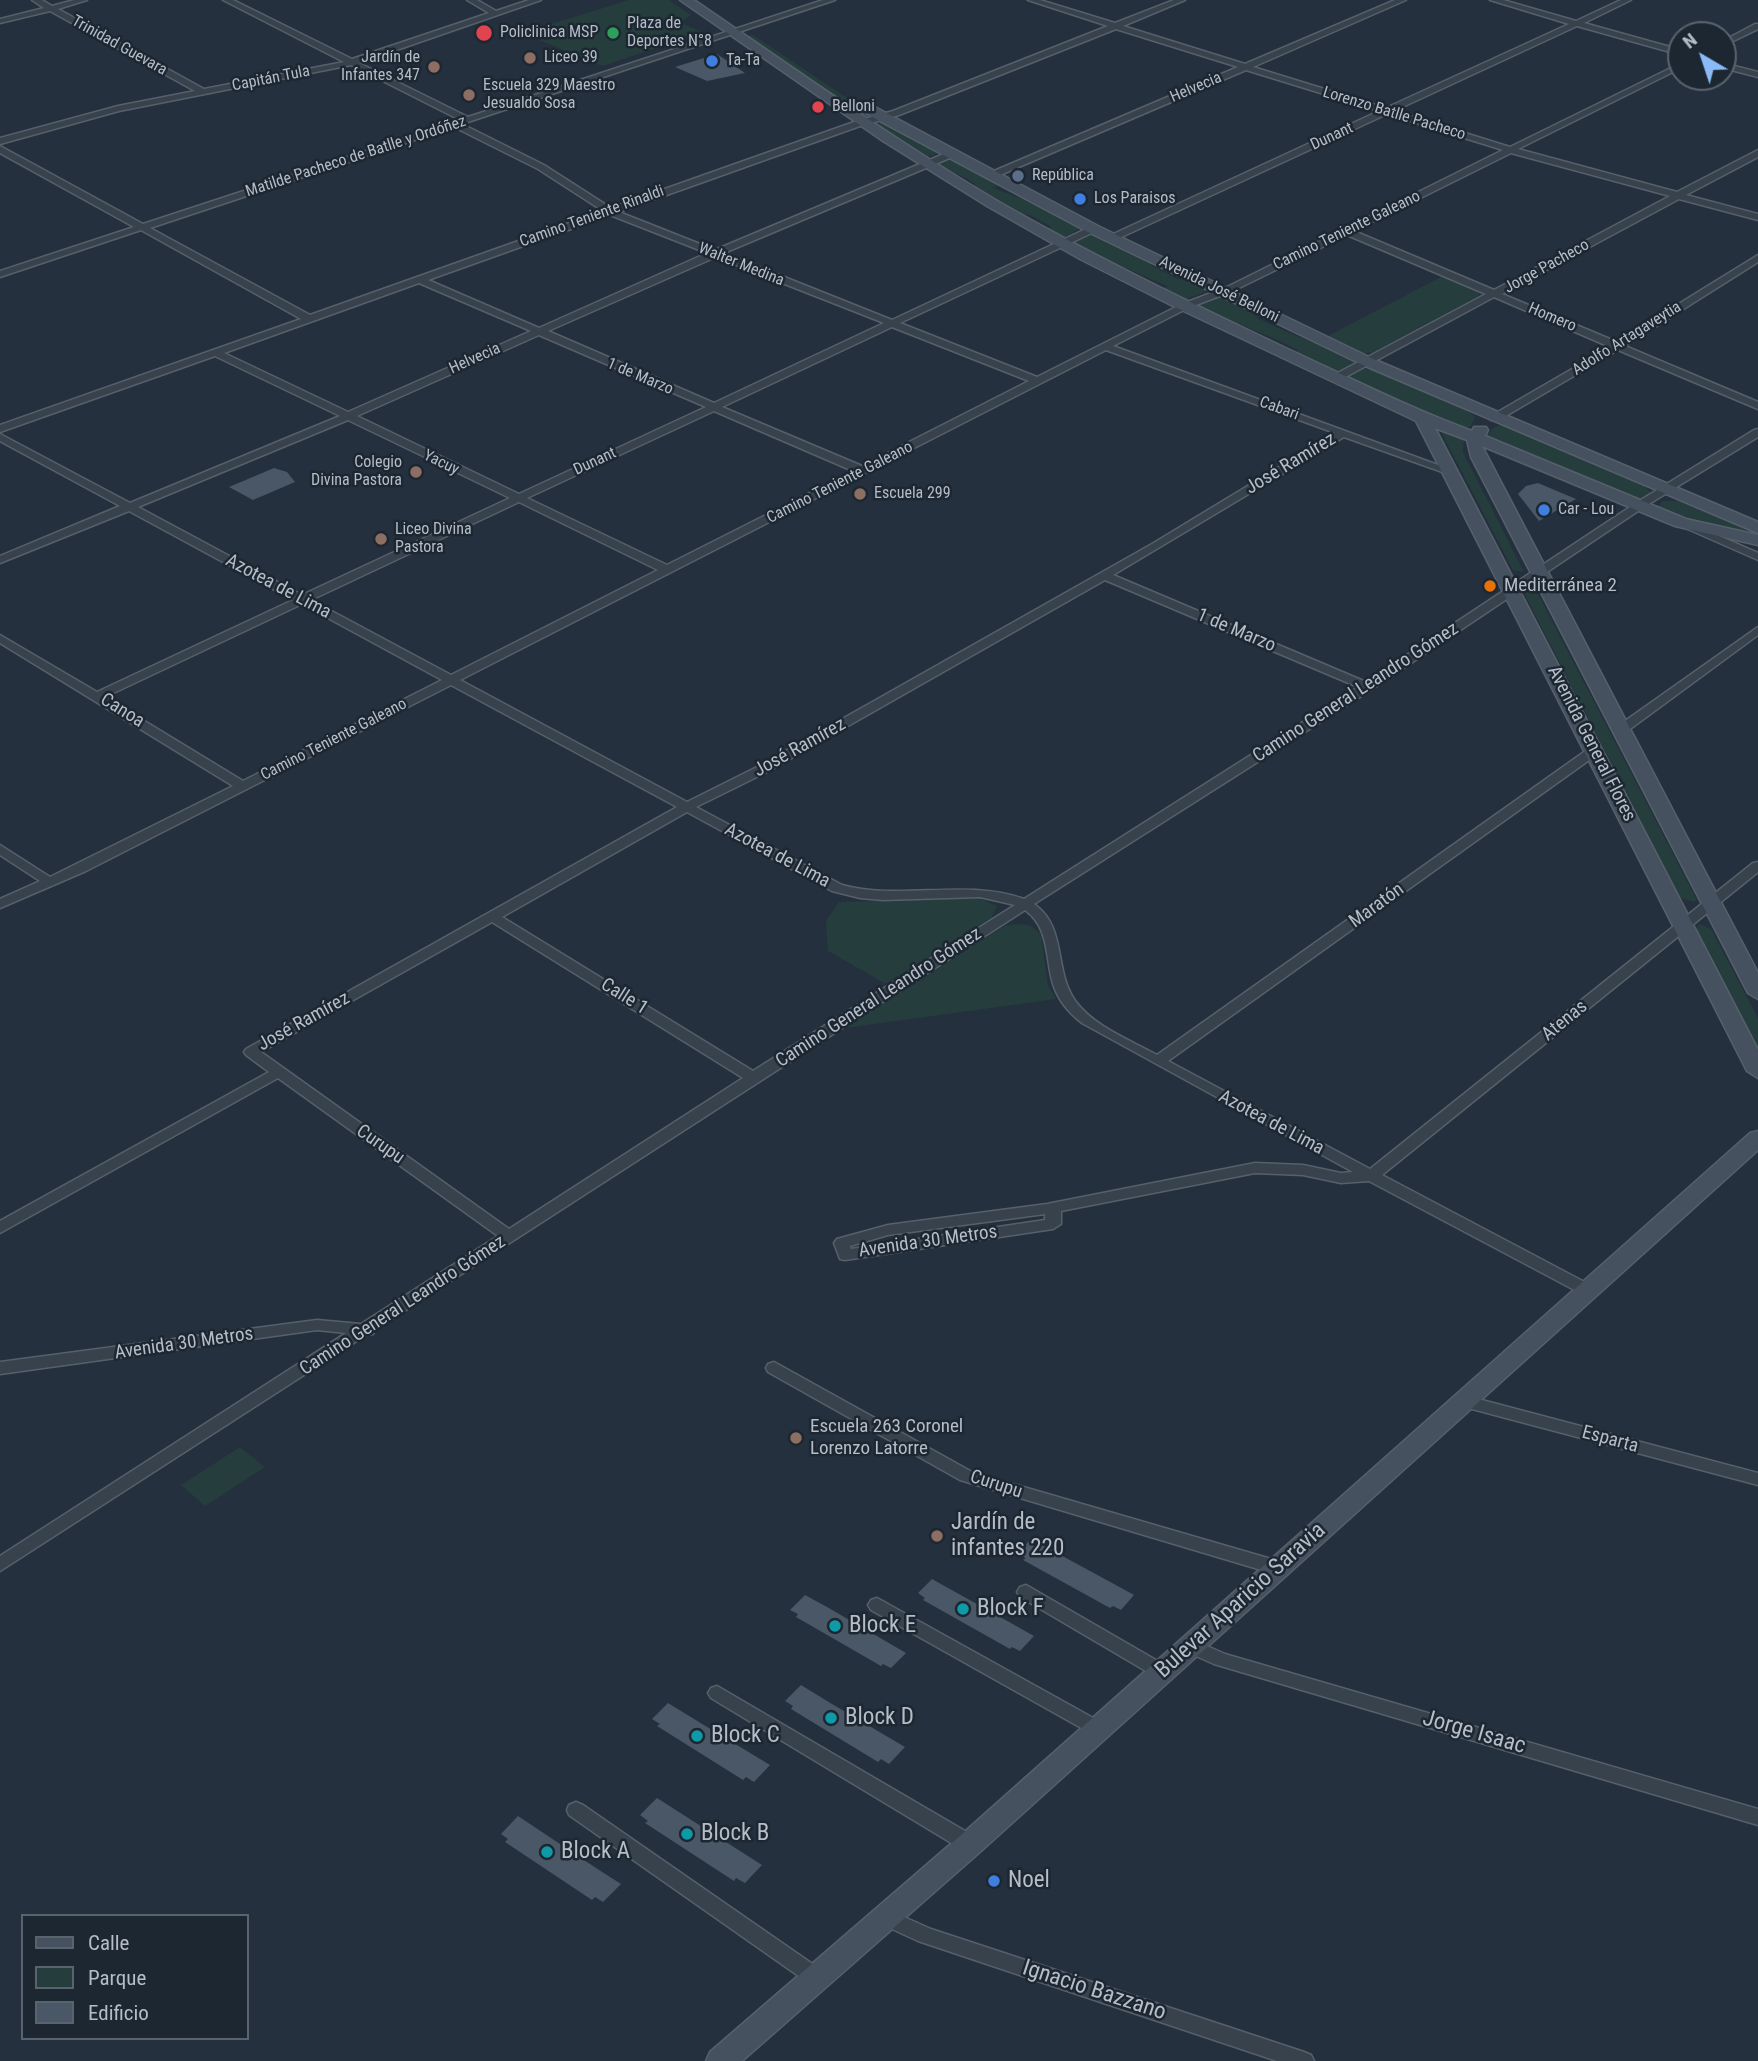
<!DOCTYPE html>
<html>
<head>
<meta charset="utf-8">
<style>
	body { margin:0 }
	#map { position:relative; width:1758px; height:2061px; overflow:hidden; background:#24303d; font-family:"Roboto Condensed",sans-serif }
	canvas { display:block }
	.legend { position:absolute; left:21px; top:1914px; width:228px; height:126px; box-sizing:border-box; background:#1d2732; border:2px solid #59636e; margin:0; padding:9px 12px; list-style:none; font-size:21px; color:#b4bdc8 }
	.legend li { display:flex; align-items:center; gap:14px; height:35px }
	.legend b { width:35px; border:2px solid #59636e }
	.north { position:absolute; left:1667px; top:21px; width:70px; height:70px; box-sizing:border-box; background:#1d2732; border:2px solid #59636e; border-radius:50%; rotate:321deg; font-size:19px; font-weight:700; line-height:28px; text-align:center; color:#b4bdc8 }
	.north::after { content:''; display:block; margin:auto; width:24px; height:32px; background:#8abaf7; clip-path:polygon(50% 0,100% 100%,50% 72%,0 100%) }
</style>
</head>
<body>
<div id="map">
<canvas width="1758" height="2061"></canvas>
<ul class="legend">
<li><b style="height:9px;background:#465160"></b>Calle</li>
<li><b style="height:19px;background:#263d3e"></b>Parque</li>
<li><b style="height:19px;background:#4a5766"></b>Edificio</li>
</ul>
<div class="north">N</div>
</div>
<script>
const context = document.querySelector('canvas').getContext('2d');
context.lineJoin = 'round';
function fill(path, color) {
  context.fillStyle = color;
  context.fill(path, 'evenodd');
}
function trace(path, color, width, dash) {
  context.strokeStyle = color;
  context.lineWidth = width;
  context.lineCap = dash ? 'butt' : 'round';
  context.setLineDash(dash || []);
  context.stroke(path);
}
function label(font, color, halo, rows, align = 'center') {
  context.font = font + ' "Roboto Condensed",sans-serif';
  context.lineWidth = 5;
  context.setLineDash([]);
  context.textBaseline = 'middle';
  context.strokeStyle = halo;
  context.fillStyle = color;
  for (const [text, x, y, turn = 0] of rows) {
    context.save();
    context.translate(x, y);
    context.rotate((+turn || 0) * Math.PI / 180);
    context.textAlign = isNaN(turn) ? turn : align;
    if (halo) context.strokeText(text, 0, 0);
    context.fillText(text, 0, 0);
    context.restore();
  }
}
fill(new Path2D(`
	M 629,0 L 669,0 L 691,15 L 680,23 L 703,32 L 603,66 L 522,33 Z
	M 753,35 L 865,110 L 865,112 L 858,112 L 744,36 Z
	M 886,121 L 940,152 L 940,153 L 926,157 L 874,124 Z
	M 950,159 L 1003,186 L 992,187 C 1014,198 1067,210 1079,229 L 1063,238 L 1041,228 L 1052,227 L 1030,215 L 1016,214 L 968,185 L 976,185 C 961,173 952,174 936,164 L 936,161 Z
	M 1085,235 L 1098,235 L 1161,265 L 1150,265 L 1178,279 L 1193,280 L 1208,291 L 1183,300 L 1156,288 L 1169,287 L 1126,268 L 1116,268 L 1071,243 Z
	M 1445,275 L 1476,289 L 1480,295 L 1373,352 L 1359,354 L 1324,338 Z
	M 1218,296 L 1226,297 L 1266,316 L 1256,317 C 1290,336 1324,344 1357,361 L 1336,373 L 1288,351 L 1299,351 C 1266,332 1231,323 1197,306 Z
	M 1363,369 L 1379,370 L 1469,412 L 1475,417 L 1471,426 L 1464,429 L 1349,380 L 1350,375 Z
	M 1503,425 L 1644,486 L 1651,493 L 1646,497 L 1634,499 L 1486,437 L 1494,427 Z
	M 1446,431 L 1464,438 L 1463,452 L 1524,572 L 1513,570 L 1441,432 Z
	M 1662,501 L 1678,501 L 1758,533 L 1758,536 L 1703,527 L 1657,509 Z
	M 1530,590 L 1538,594 L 1697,900 L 1694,902 L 1680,898 L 1524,593 Z
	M 979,898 L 997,906 L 992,917 L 886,984 L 828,951 L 826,921 L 839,902 Z
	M 1019,924 L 1031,926 L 1041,934 L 1048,985 L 1056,999 L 845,1028 L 1006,925 Z
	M 1700,924 L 1711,929 L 1758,1018 L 1758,1051 L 1695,929 Z
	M 240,1447 L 265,1467 L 205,1506 L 181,1485 Z`), '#263d3e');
fill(new Path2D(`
	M 717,54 L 745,73 L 707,81 L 675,67 Z
	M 274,468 L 287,472 L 295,482 L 253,500 L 229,487 Z
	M 1538,483 L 1576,499 L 1539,521 L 1518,494 L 1526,486 Z
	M 1031,1539 L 1114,1584 L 1134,1595 L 1121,1610 L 1113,1606 L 1110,1608 L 1023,1560 L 1026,1558 L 1017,1554 Z
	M 932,1579 L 1002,1618 L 1034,1636 L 1020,1651 L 1012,1647 L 1010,1649 L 923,1600 L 925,1598 L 918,1593 Z
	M 805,1595 L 827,1607 L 906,1653 L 891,1668 L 883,1664 L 881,1666 L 796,1617 L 798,1614 L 790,1610 Z
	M 801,1685 L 832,1704 L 905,1747 L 889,1764 L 881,1759 L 878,1762 L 791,1709 L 793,1706 L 785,1701 Z
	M 668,1703 L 699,1722 L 770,1765 L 754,1782 L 746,1777 L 743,1780 L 657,1726 L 660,1724 L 652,1719 Z
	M 657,1798 L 693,1821 L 762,1865 L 745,1883 L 736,1878 L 734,1881 L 645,1823 L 648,1821 L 640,1815 Z
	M 518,1816 L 596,1868 L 621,1884 L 603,1902 L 595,1897 L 592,1900 L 505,1842 L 508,1839 L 501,1834 Z`), '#4a5766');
const street = new Path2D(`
	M 32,0 L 42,0 L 52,6 L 74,0 L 87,0 L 58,9 L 204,89 L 344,62 L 223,0 L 233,0 L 352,59 L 489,13 L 467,0 L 477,0 L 496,11 L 529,0 L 541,0 L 359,63 L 468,117 L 823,0 L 835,0 L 462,124 L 544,165 L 611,208 L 854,122 L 893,111 L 1108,26 L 1028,0 L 1040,0 L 1115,23 L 1174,0 L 1185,0 L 1123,26 L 1245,64 L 1395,0 L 1406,0 L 1253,67 L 1386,108 L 1569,24 L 1490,0 L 1503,0 L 1576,21 L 1621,0 L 1631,0 L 1584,23 L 1681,50 L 1681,55 L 1577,26 L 1394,111 L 1510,147 L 1681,63 L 1681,68 L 1518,149 L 1677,192 L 1758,150 L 1758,157 L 1686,195 L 1758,214 L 1758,220 L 1679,199 L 1502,294 L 1617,342 L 1758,255 L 1758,262 L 1625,346 L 1758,402 L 1758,409 L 1618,350 L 1499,420 L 1491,420 L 1491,416 L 1610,347 L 1494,297 L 1340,380 L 1332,380 L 1332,376 L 1486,294 L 1347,235 L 1233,291 L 1188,308 L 1113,346 L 1457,472 L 1452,475 L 1448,474 L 1344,437 L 1113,575 L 1366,682 L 1636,503 L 1754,430 L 1758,429 L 1758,437 L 1644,507 L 1371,690 L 1034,904 C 1068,928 1053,971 1076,1002 C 1095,1027 1130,1040 1157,1055 L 1591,747 L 1599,747 L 1601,750 L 1599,753 L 1168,1061 L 1370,1169 L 1753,863 L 1758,862 L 1758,872 L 1382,1175 L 1592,1286 L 1595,1290 L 1592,1294 L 1582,1294 L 1369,1181 L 1341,1183 L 1303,1175 L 1255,1173 L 1061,1211 L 1061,1224 L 1053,1229 L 845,1260 L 840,1259 L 834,1243 L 837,1239 L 888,1225 L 1047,1204 L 1255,1163 L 1303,1165 L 1341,1173 L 1353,1172 L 1082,1023 C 1069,1013 1058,1000 1053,984 C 1045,958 1050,928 1025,910 L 375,1330 L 373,1334 L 366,1335 L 0,1571 L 0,1556 L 346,1333 L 317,1330 L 0,1374 L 0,1362 L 317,1320 L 361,1324 L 498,1236 L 278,1078 L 0,1233 L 0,1221 L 269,1072 L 246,1055 L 244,1052 L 246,1049 L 677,807 L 451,685 L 86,871 L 0,908 L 0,899 L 40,881 L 0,855 L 0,845 L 50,877 L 233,786 L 0,643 L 0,635 L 97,692 L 293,600 L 129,511 L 0,563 L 0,556 L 120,506 L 0,441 L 0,434 L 130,503 L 340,416 L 215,356 L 0,432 L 0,425 L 301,319 L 141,230 L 0,277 L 0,271 L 134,227 L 0,153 L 0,146 L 143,224 L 460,120 L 351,65 L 119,111 L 0,144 L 0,138 L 118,106 L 195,91 L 50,11 L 0,23 L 0,19 L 44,8 ZM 1116,29 L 1238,67 L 987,174 L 987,178 L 993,178 L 1246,70 L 1379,111 L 1109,236 L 1109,240 L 1115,240 L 1387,114 L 1503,150 L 1227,287 L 1182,304 L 1037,377 L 900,323 L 1096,231 L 1096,227 L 1090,227 L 892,320 L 724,253 L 952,157 L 952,153 L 946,153 L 715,250 L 619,212 L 860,126 L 899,115 ZM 454,127 L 538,169 L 603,211 L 310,315 L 150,228 ZM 1511,153 L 1670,196 L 1494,290 L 1354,231 ZM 610,215 L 707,253 L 539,328 L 428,280 ZM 716,257 L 884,323 L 714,403 L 548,331 ZM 419,283 L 531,331 L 348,412 L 224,353 ZM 892,327 L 1029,381 L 862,466 L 722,407 ZM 539,335 L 706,407 L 519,494 L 357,416 ZM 1106,350 L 1335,433 L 1152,544 L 759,766 L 687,802 L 460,680 ZM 714,411 L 853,471 L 667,565 L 527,498 ZM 348,420 L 510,498 L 302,595 L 138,507 ZM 519,502 L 658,570 L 451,675 L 311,600 ZM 1105,580 L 1358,687 L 1024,899 C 964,878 902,901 842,885 L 696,807 L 767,772 ZM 302,604 L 442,680 L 243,781 L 105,697 ZM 687,812 L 832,891 L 860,898 L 883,900 L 980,897 L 1015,905 L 753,1071 L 502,917 ZM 492,922 L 743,1078 L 509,1229 L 261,1052 ZM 1045,1214 L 1045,1220 L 851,1249 L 850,1246 L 888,1235 Z
	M 1755,24 L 1758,24 L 1758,29 L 1723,46 L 1723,41 Z
	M 1723,63 L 1758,72 L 1758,77 L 1723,68 Z
	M 1685,521 L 1758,553 L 1758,560 L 1681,526 L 1680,524 Z
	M 1758,627 L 1758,635 L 1626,732 L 1618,732 L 1616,729 L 1618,726 Z
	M 774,1362 L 972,1472 L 1278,1561 L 1284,1563 L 1287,1568 L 1284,1573 L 1278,1575 L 960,1480 L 768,1372 L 766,1368 L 768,1364 Z
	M 1463,1395 L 1758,1473 L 1758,1485 L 1457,1405 L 1455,1401 L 1457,1397 Z
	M 1026,1585 L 1168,1667 L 1171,1672 L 1168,1677 L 1162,1679 L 1156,1677 L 1020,1597 L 1017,1592 L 1020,1587 Z
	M 877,1598 L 1104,1724 L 1107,1729 L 1104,1734 L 1098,1736 L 1092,1734 L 871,1610 L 868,1605 L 871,1600 Z
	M 1191,1639 L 1225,1654 L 1758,1809 L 1758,1825 L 1214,1664 L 1185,1651 L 1182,1646 L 1185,1641 Z
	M 717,1686 L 977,1838 L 979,1844 L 977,1850 L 970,1852 L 963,1850 L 711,1698 L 708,1693 L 711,1688 Z
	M 576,1802 L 583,1805 L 824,1972 L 827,1978 L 824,1984 L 817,1986 L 810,1984 L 569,1815 L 567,1810 L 569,1805 Z
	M 886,1909 L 931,1929 L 1304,2052 L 1311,2055 L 1314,2061 L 1277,2061 L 918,1941 L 879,1923 L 876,1917 L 879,1911 Z`);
const secondary = new Path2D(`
	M 680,0 L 694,0 C 795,69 894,140 999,202 C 1095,257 1193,304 1292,351 C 1352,379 1410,408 1472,431 L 1474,427 L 1486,427 L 1488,430 L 1485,436 L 1686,519 L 1758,535 L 1758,545 L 1675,526 L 1482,446 L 1758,973 L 1758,999 L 1748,993 L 1471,457 L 1467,440 L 1435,428 L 1758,1050 L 1758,1078 L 1747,1071 L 1416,421 L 1173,306 L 1080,259 L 987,206 L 883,141 Z
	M 863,106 L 873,106 L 1098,226 L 1373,359 L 1758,522 L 1758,533 L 1363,365 L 1088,232 L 863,112 Z
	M 1758,1131 L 1758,1150 L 980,1852 L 742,2061 L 706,2061 L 710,2052 L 960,1836 L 1750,1133 Z`);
trace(street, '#56606b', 3);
trace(secondary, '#56606b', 3);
fill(street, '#38424d');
fill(secondary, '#465160');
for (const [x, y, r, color] of [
	[484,33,9,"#e0444e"],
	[613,33,7,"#2e9e5b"],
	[530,58,7,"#8d6e63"],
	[712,61,7,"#3f7fe0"],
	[434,67,7,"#8d6e63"],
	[469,95,7,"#8d6e63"],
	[818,107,7,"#e0444e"],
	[1018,176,7,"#5c6f8a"],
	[1080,199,7,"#3f7fe0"],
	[416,472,7,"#8d6e63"],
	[860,494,7,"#8d6e63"],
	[1544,510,7,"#3f7fe0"],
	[381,539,7,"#8d6e63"],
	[1490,586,7,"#e8710a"],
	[796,1438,7,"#8d6e63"],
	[937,1536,7,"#8d6e63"],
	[963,1609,7,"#0f9aa8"],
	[835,1626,7,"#0f9aa8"],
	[831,1718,7,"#0f9aa8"],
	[697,1736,7,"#0f9aa8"],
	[687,1834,7,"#0f9aa8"],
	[547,1852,7,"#0f9aa8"],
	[994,1881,7,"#3f7fe0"]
]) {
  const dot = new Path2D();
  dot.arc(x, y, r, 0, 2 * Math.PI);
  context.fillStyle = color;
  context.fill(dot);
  trace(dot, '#1d2732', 2.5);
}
label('16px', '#b4bdc8', '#1d2732', [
	["Plaza de",627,24],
	["Deportes N°8",627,42],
	["Policlinica MSP",500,33],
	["Jardín de",420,58,"right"],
	["Infantes 347",420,76,"right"],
	["Liceo 39",544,58],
	["Ta-Ta",726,61],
	["Escuela 329 Maestro",483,86],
	["Jesualdo Sosa",483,104],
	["Belloni",832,107],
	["República",1032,176],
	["Los Paraisos",1094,199],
	["Colegio",402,463,"right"],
	["Divina Pastora",402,481,"right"],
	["Escuela 299",874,494],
	["Car - Lou",1558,510],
	["Liceo Divina",395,530],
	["Pastora",395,548]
], 'left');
label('16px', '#b4bdc8', '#1d2732', [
	["Trinidad Guevara",119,46,29],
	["Capitán Tula",271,79,-11],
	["Helvecia",1196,88,-23],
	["Lorenzo Batlle Pacheco",1394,114,17],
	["Dunant",1332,137,-25],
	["Matilde Pacheco de Batlle y Ordóñez",356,157,-18],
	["Camino Teniente Rinaldi",592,217,-20],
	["Camino Teniente Galeano",1347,231,-26],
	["Walter Medina",741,265,22],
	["Jorge Pacheco",1547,267,-29],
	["Avenida José Belloni",1219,290,26],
	["Homero",1552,318,23],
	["Adolfo Artagaveytia",1627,339,-32],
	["Helvecia",475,359,-24],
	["1 de Marzo",640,377,23],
	["Cabari",1279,409,20],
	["Dunant",595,462,-25],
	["Yacuy",441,463,26],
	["Camino Teniente Galeano",840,483,-27],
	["Camino Teniente Galeano",334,740,-27]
]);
label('19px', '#b4bdc8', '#1d2732', [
	["José Ramírez",1291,464,-31],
	["Azotea de Lima",278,587,28],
	["1 de Marzo",1236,631,23],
	["Camino General Leandro Gómez",1356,693,-33],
	["Canoa",122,711,32],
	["Avenida General Flores",1591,744,63],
	["José Ramírez",800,748,-29],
	["Azotea de Lima",777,856,28],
	["Maratón",1377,906,-36],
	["Calle 1",624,997,32],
	["Camino General Leandro Gómez",879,998,-33],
	["Atenas",1565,1021,-39],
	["José Ramírez",304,1022,-29],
	["Azotea de Lima",1271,1123,28],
	["Curupu",380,1145,35],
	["Avenida 30 Metros",928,1242,-8],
	["Camino General Leandro Gómez",403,1306,-33],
	["Avenida 30 Metros",184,1344,-8],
	["Esparta",1610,1440,15],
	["Curupu",996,1485,18]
]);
label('19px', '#b4bdc8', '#1d2732', [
	["Mediterránea 2",1504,586],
	["Escuela 263 Coronel",810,1427],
	["Lorenzo Latorre",810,1449]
], 'left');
label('23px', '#b4bdc8', '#1d2732', [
	["Jardín de",951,1523],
	["infantes 220",951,1549],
	["Block F",977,1609],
	["Block E",849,1626],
	["Block D",845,1718],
	["Block C",711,1736],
	["Block B",701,1834],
	["Block A",561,1852],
	["Noel",1008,1881]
], 'left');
label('23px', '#b4bdc8', '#1d2732', [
	["Bulevar Aparicio Saravia",1241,1601,-42],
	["Jorge Isaac",1474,1733,16],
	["Ignacio Bazzano",1094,1991,18]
]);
</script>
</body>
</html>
